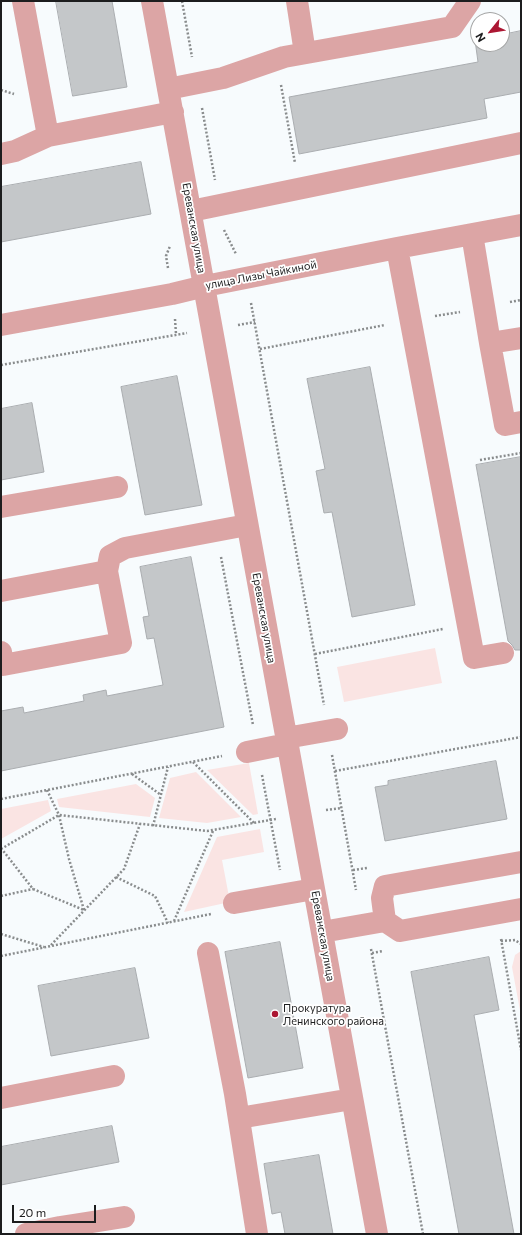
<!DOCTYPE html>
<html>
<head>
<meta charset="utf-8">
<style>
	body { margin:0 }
	#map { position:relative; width:522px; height:1235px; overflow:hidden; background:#f7fbfd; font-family:Commissioner,sans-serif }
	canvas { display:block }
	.frame { position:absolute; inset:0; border:2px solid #1c1d1e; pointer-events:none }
	.north { position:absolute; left:470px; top:12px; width:40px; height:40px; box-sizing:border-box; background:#fff; border:1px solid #a4a5a5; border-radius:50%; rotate:240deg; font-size:11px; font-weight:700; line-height:16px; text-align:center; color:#1c1d1e }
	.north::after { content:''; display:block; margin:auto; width:14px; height:18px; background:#ac1733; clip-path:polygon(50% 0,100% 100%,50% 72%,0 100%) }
	.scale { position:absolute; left:12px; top:1205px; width:84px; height:18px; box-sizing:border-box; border:2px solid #1c1d1e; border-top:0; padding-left:5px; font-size:12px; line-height:14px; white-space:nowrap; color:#1c1d1e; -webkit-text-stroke:3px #fff; paint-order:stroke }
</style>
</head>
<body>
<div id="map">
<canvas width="522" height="1235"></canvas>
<div class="frame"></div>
<div class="north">N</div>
<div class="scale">20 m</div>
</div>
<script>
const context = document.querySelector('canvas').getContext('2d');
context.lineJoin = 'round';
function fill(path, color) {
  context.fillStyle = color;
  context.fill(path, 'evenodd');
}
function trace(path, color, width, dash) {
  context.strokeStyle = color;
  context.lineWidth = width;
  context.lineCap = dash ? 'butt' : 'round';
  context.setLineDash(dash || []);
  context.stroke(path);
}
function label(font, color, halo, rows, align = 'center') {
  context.font = font + ' Commissioner,sans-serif';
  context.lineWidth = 3.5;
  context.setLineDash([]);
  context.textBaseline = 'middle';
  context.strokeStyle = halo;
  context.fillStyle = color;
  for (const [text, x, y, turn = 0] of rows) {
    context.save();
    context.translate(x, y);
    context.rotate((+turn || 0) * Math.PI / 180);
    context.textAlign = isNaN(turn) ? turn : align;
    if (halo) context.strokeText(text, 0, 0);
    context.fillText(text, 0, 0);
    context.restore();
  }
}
fill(new Path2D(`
	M 435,648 L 442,683 L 344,702 L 337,667 Z
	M 249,763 L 258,814 L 253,815 L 207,770 Z
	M 196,772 L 241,817 L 207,823 L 159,818 L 170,778 Z
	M 136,784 L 155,798 L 150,817 L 59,807 L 57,799 Z
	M 48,800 L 51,811 L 1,839 L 1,809 Z
	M 260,829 L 264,852 L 222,860 L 230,902 L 184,912 L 217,837 Z
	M 521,951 L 521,1016 L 512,967 L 515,955 Z`), '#fae4e3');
const building = new Path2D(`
	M 56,1 L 112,1 L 127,87 L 73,96 Z
	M 521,31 L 521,92 L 484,99 L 487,118 L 299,154 L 289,97 L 478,62 L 475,40 L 478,39 L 478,44 L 502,44 L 502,35 Z
	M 141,162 L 151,214 L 1,242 L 1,187 Z
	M 370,367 L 415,605 L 352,617 L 332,512 L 324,513 L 316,471 L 325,469 L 307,379 Z
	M 177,376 L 202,505 L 145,515 L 121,387 Z
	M 32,403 L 44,472 L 1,480 L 1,409 Z
	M 521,457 L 521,650 L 515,650 L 512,645 L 508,641 L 476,465 Z
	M 191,557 L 224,727 L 1,771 L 1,711 L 23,707 L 24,713 L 84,701 L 83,695 L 106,690 L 107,696 L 163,685 L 154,638 L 147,639 L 143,617 L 149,616 L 140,567 Z
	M 496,761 L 507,819 L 385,841 L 375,787 L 388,785 L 388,781 Z
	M 280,942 L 303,1068 L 248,1078 L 225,952 Z
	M 489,957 L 499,1010 L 474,1015 L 514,1234 L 459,1234 L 411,972 Z
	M 135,968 L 149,1038 L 51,1056 L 38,986 Z
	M 112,1126 L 119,1162 L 1,1185 L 1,1147 Z
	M 319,1155 L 333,1234 L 285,1234 L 281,1212 L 272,1214 L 264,1164 Z`);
fill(building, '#c4c7c9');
trace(building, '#aaadb0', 1);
trace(new Path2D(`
	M 182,1 L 192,57
	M 281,85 L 295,163
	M 1,90 L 14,94
	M 202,108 L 215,180
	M 224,230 L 236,254
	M 168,268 L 166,256 L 170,246
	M 510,302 L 521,300
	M 251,303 L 324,705
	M 435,316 L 460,312
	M 175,319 L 176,334
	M 238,325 L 255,322
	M 260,349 L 385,325
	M 1,365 L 187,333
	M 480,460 L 521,453
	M 221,557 L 253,725
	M 315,654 L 443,629
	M 332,755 L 356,890
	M 193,762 L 254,823
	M 335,771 L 521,737
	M 132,774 L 161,795
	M 262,775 L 280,870
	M 47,790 L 59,815 L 69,859 L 84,910
	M 1,799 L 222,756
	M 326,810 L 342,808
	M 153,826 L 168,767
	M 1,848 L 33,889 L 84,910
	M 1,849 L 59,815 L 207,831 L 276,819
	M 353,870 L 367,868
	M 116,877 L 155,896 L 168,923
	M 1,896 L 33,889
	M 174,921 L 213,831
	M 1,934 L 44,947
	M 501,939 L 521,1050
	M 501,941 L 515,940 L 521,944
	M 51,945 L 124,869 L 140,824
	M 371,949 L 423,1234
	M 372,953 L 383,951
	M 1,956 L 211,914`), '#898c8d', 2.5, [2, 2]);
trace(new Path2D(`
	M 23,1 L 48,136
	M 152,1 L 377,1234
	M 297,1 L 305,53
	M 168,89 L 223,78 L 284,57 L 452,27 L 470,1
	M 1,154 L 15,151 L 48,136 L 173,112
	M 191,211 L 521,143
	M 472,234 L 490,343 L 505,425 L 521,422
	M 397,248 L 474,658 L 503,653
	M 1,325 L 172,294 L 205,286 L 397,248 L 521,225
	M 490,343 L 521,338
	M 1,507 L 117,487
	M 1,591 L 107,571
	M 1,652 L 3,665 L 121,643 L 107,571 L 110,556 L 125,548 L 247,525
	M 286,738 L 337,729
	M 247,752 L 287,744
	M 234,903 L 314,889
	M 385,921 L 382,898 L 385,886 L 521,862
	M 322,932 L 385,921 L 400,931 L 521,909
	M 208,953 L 235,1094 L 257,1234
	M 1,1098 L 114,1076
	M 239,1118 L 352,1099
	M 26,1234 L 60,1227 L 124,1217`), '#dca5a5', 22);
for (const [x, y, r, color] of [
	[275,1014,4,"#ac1733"]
]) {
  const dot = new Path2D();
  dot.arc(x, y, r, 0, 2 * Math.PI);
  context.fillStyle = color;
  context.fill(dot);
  trace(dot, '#fff', 1.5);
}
label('11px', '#1c1d1e', '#fff', [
	["Ереванская улица",194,228,80],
	["улица Лизы Чайкиной",261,275,-11],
	["Ереванская улица",264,618,80],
	["Ереванская улица",323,936,80]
]);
label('11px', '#1c1d1e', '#fff', [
	["Прокуратура",283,1008],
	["Ленинского района",283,1021]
], 'left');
</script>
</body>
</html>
